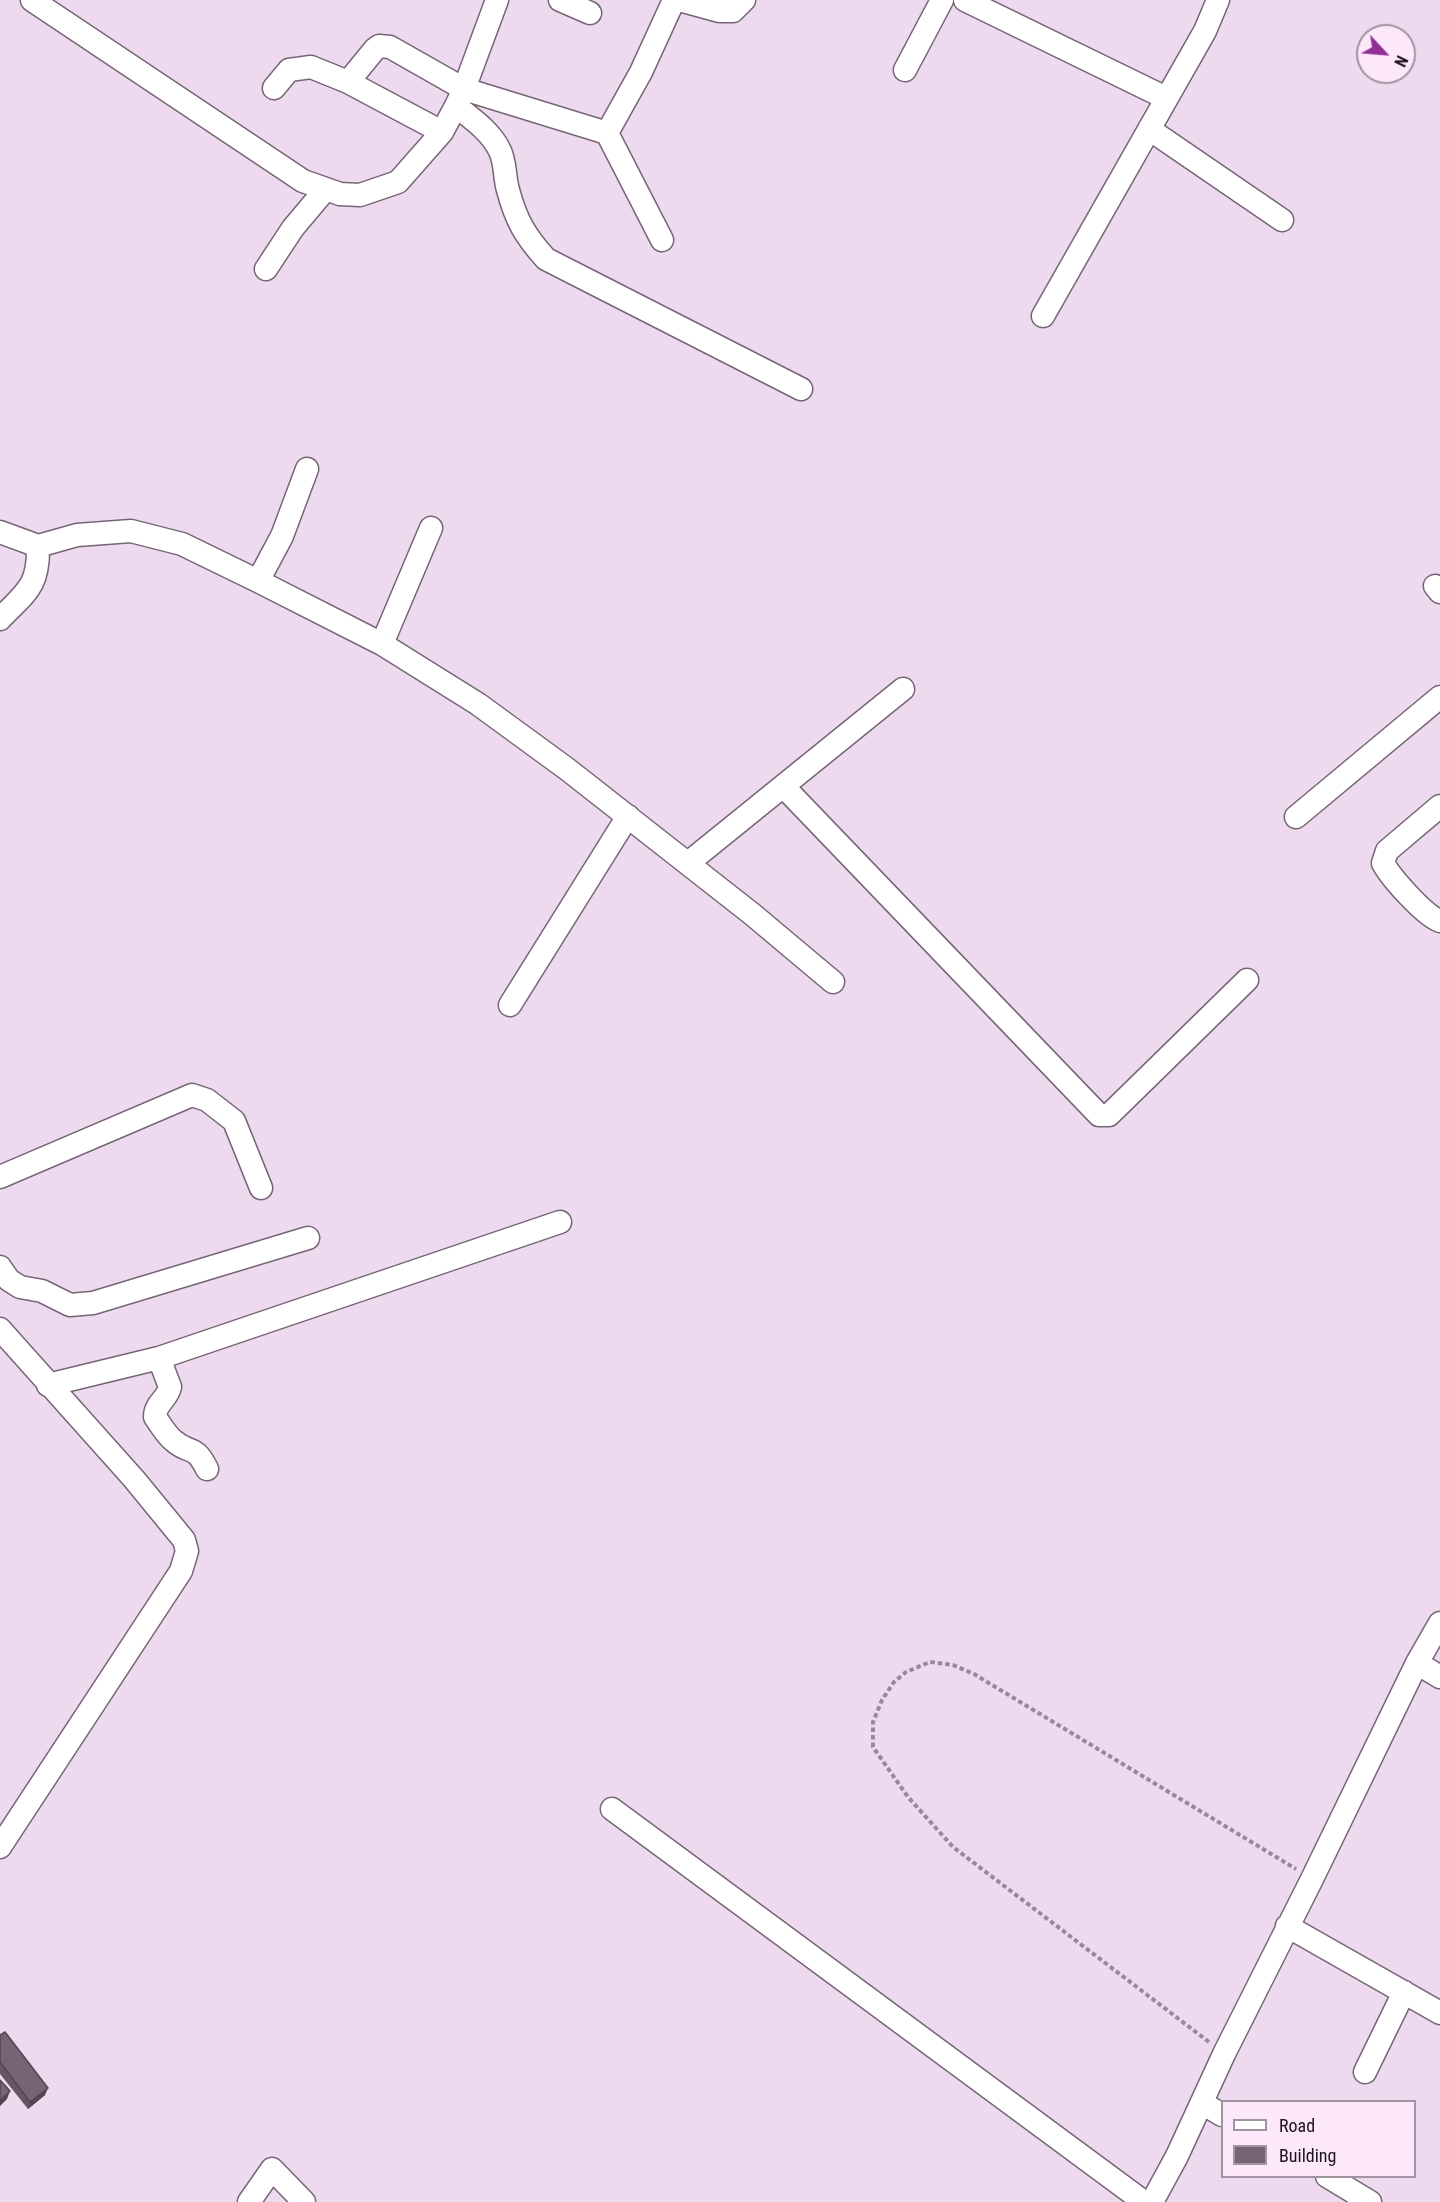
<!DOCTYPE html>
<html>
<head>
<meta charset="utf-8">
<style>
	body { margin:0 }
	#map { position:relative; width:1440px; height:2202px; overflow:hidden; background:#eedaee; font-family:"Roboto Condensed",sans-serif }
	canvas { display:block }
	.legend { position:absolute; left:1221px; top:2100px; width:195px; height:78px; box-sizing:border-box; background:#fce7fb; border:2px solid #a293a1; margin:0; padding:8px 10px; list-style:none; font-size:18px; color:#1b141b }
	.legend li { display:flex; align-items:center; gap:12px; height:30px }
	.legend b { width:30px; border:2px solid #a293a1 }
	.north { position:absolute; left:1356px; top:24px; width:60px; height:60px; box-sizing:border-box; background:#fce7fb; border:2px solid #a293a1; border-radius:50%; rotate:116deg; font-size:16px; font-weight:700; line-height:24px; text-align:center; color:#1b141b }
	.north::after { content:''; display:block; margin:auto; width:21px; height:27px; background:#922f96; clip-path:polygon(50% 0,100% 100%,50% 72%,0 100%) }
</style>
</head>
<body>
<div id="map">
<canvas width="1440" height="2202"></canvas>
<ul class="legend">
<li><b style="height:8px;background:#fff"></b>Road</li>
<li><b style="height:16px;background:#756475"></b>Building</li>
</ul>
<div class="north">N</div>
</div>
<script>
const context = document.querySelector('canvas').getContext('2d');
context.lineJoin = 'round';
function trace(path, color, width, dash) {
  context.strokeStyle = color;
  context.lineWidth = width;
  context.lineCap = dash ? 'butt' : 'round';
  context.setLineDash(dash || []);
  context.stroke(path);
}
function fill(path, color) {
  context.fillStyle = color;
  context.fill(path, 'evenodd');
}
const minor = new Path2D(`
	M 32,0 L 303,181 L 340,194 L 360,195 L 398,182 L 442,132 L 456,106 L 464,89 L 497,0
	M 560,0 L 590,13
	M 679,0 L 719,11 L 733,11 L 744,0
	M 965,0 L 1166,98
	M 905,70 L 942,0
	M 348,82 L 375,49 L 379,46 L 390,47 L 464,89 L 607,133 L 662,240
	M 274,88 L 289,70 L 311,67 L 348,82 L 442,132
	M 456,106 C 471,118 490,131 499,149 C 506,161 504,177 508,190 C 516,220 525,236 546,259 L 801,389
	M 1149,129 L 1282,220
	M 607,133 L 641,72 L 674,0
	M 266,269 L 293,228 L 325,190
	M 1043,316 L 1205,31 L 1218,0
	M 0,532 L 38,546 L 77,535 L 131,531 L 182,544 L 258,581 L 382,644 L 478,704 L 567,769 L 752,914 L 833,982
	M 258,581 L 282,536 L 307,469
	M 1435,586 L 1440,592
	M 0,619 C 26,592 39,587 38,546
	M 382,644 L 431,528
	M 783,786 L 1099,1115 L 1109,1115 L 1247,980
	M 1440,806 L 1387,851 L 1383,863 C 1391,878 1425,916 1440,921
	M 1296,817 L 1440,697
	M 688,863 L 903,689
	M 510,1005 L 628,816
	M 0,1177 L 192,1095 L 207,1100 L 234,1121 L 261,1188
	M 0,1267 L 9,1280 L 20,1287 L 42,1291 L 70,1305 L 93,1303 L 308,1238
	M 0,1329 L 134,1479 L 184,1540 L 187,1551 L 181,1571 L 0,1847
	M 159,1358 L 170,1387 C 167,1400 155,1403 155,1417 C 161,1425 166,1435 174,1441 C 190,1455 194,1443 207,1469
	M 48,1385 L 159,1358 L 560,1222
	M 1417,1663 L 1440,1677
	M 612,1809 L 1144,2202
	M 1287,1926 L 1440,2013
	M 1365,2072 L 1404,1992
	M 1202,2103 L 1222,2115
	M 1327,2176 L 1370,2202
	M 249,2202 L 272,2169 L 304,2202
	M 1152,2202 L 1177,2156 L 1224,2054 L 1312,1879 L 1417,1663 L 1440,1623`);
trace(minor, '#766576', 25);
trace(new Path2D(`
	M 1209,2042 L 953,1847 L 908,1797 L 873,1747 L 873,1722 L 882,1700 L 894,1682 L 906,1672 L 930,1662 L 953,1665 L 974,1674 L 1296,1869`), '#988998', 4, [4.5, 3]);
trace(minor, '#fff', 22);
fill(new Path2D(`
	M 0,2035 L 45,2095 L 28,2109 L 0,2074 Z`), '#655665');
fill(new Path2D(`
	M 48,2088 L 45,2095 L 28,2109 L 30,2102 Z
	M 10,2091 L 7,2099 L 0,2106 L 0,2101 Z`), '#524652');
const building = new Path2D(`
	M 5,2032 L 48,2088 L 30,2102 L 0,2062 L 0,2035 Z
	M 0,2080 L 10,2091 L 0,2101 Z`);
fill(building, '#756475');
trace(building, '#524652', 1.5);
</script>
</body>
</html>
